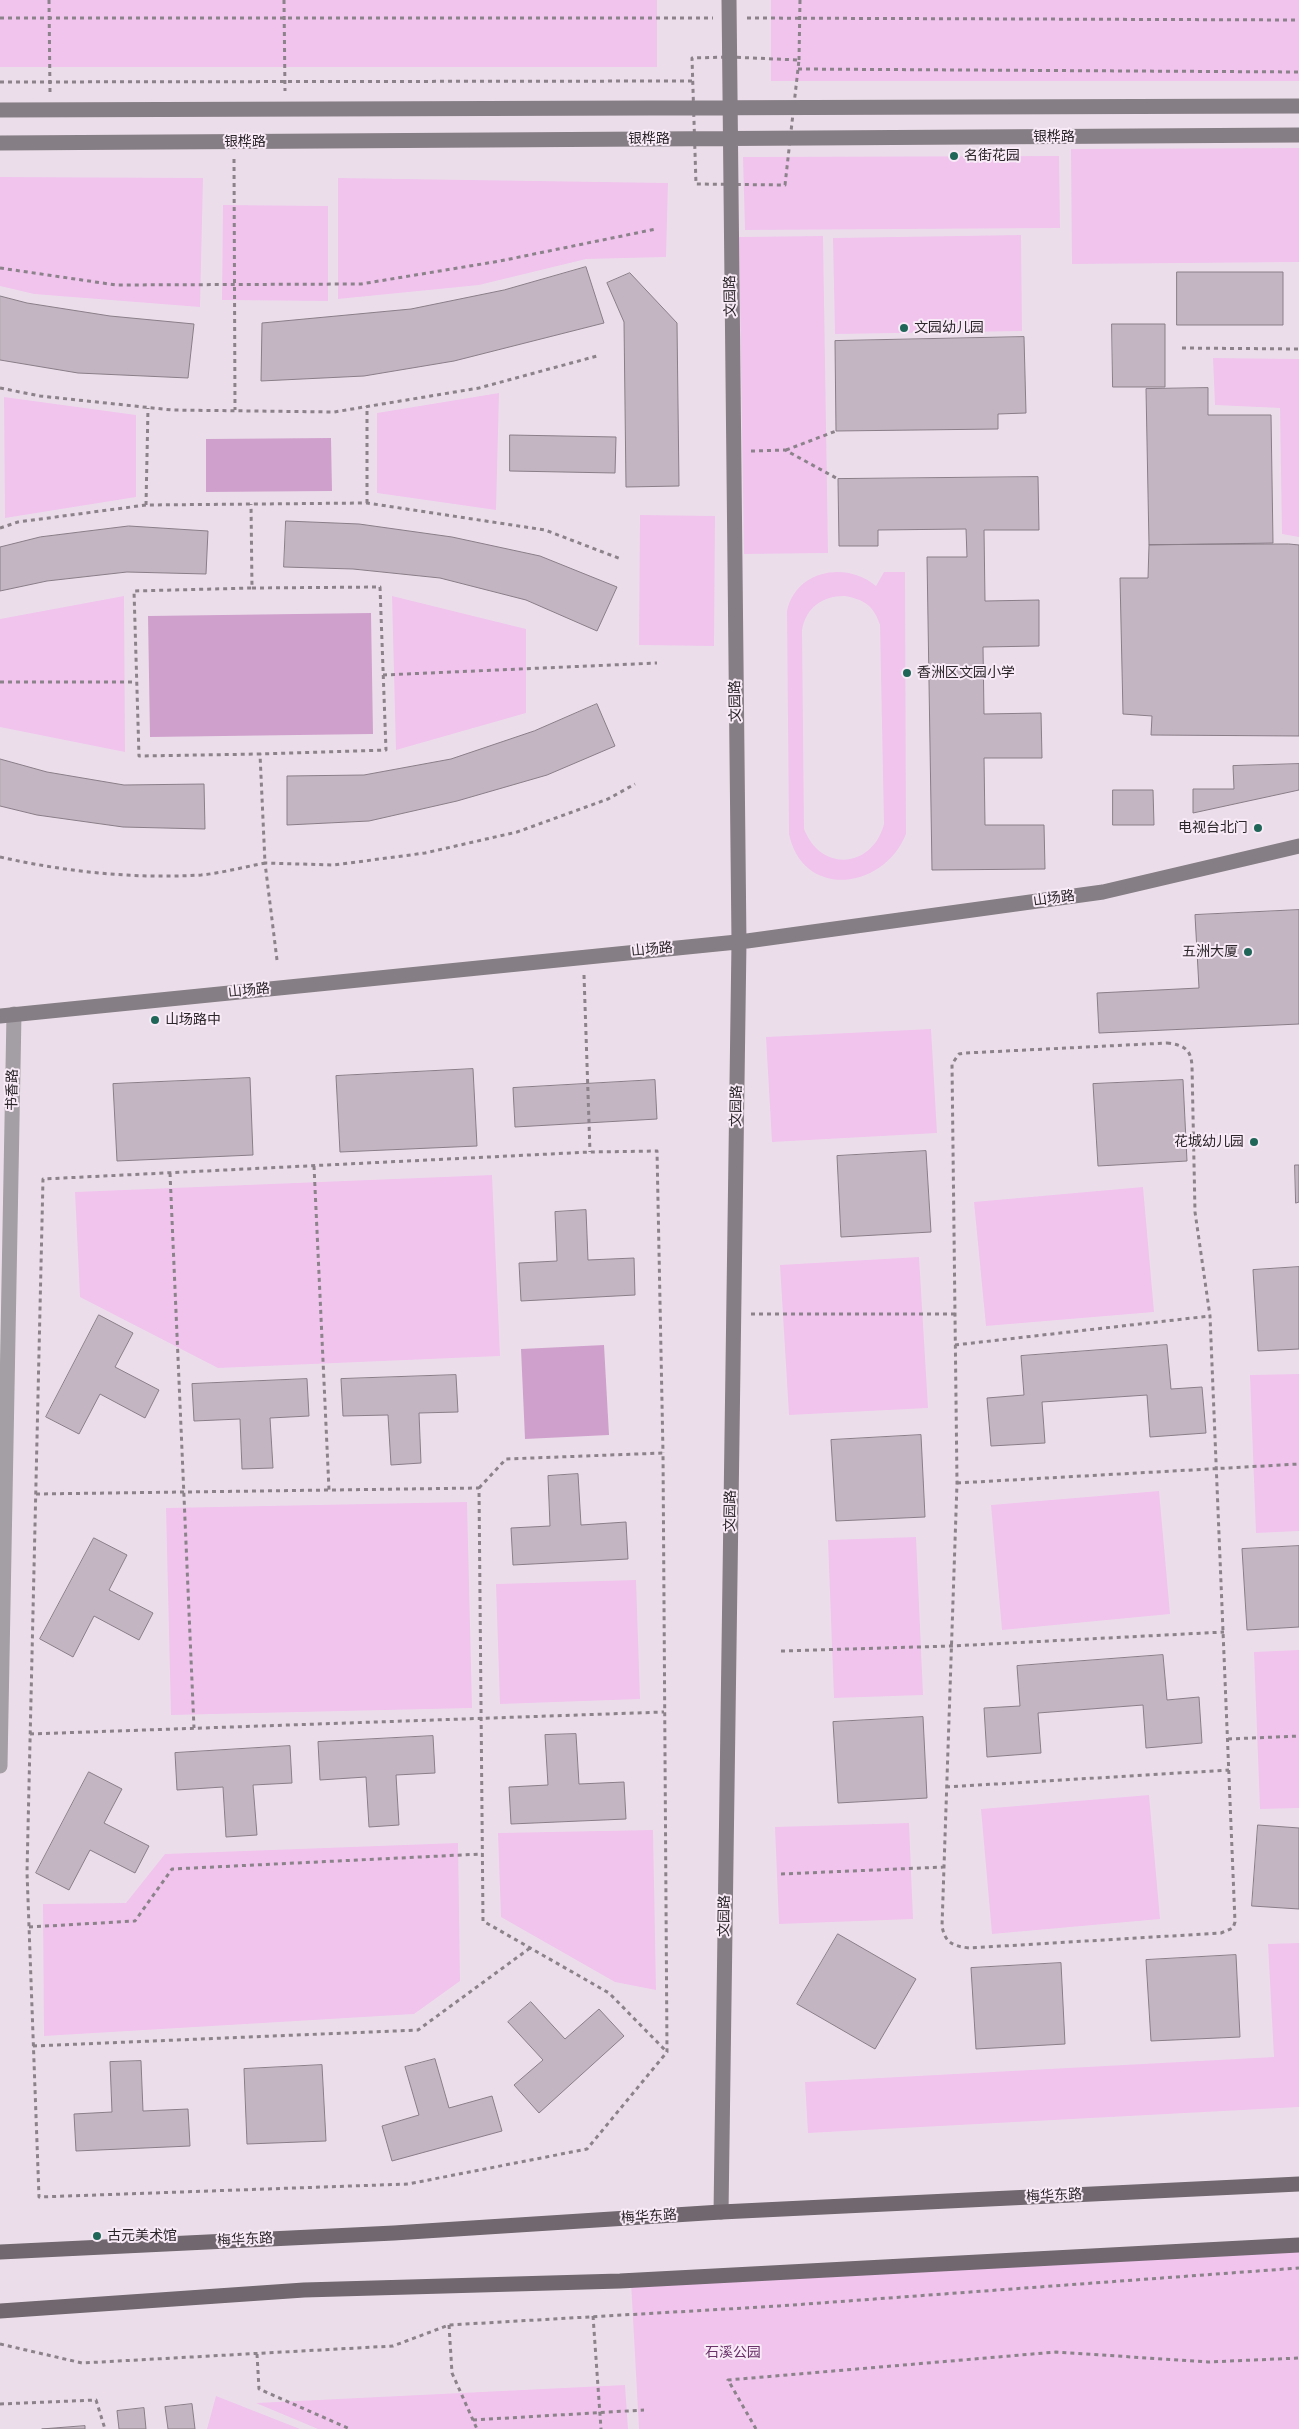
<!DOCTYPE html>
<html>
<head>
<meta charset="utf-8">
<style>
	body { margin:0 }
	canvas { display:block; background:#ebdeea }
</style>
</head>
<body>
<canvas width="1299" height="2429"></canvas>
<script>
const context = document.querySelector('canvas').getContext('2d');
context.lineJoin = 'round';
function fill(path, color) {
  context.fillStyle = color;
  context.fill(path, 'evenodd');
}
function trace(path, color, width, dash) {
  context.strokeStyle = color;
  context.lineWidth = width;
  context.lineCap = dash ? 'butt' : 'round';
  context.setLineDash(dash || []);
  context.stroke(path);
}
function label(font, color, halo, rows, align = 'center') {
  context.font = font + ' "Varela Round","Noto Sans SC",sans-serif';
  context.lineWidth = 4;
  context.setLineDash([]);
  context.textBaseline = 'middle';
  context.strokeStyle = halo;
  context.fillStyle = color;
  for (const [text, x, y, turn = 0] of rows) {
    context.save();
    context.translate(x, y);
    context.rotate((+turn || 0) * Math.PI / 180);
    context.textAlign = isNaN(turn) ? turn : align;
    if (halo) context.strokeText(text, 0, 0);
    context.fillText(text, 0, 0);
    context.restore();
  }
}
fill(new Path2D(`
	M 0,0 L 657,0 L 657,67 L 0,67 Z
	M 771,0 L 1299,0 L 1299,81 L 771,81 Z
	M 1299,148 L 1299,262 L 1072,264 L 1071,149 Z
	M 1059,156 L 1060,228 L 745,230 L 743,157 Z
	M 0,177 L 203,178 L 200,307 L 34,294 L 0,286 Z
	M 338,178 L 668,183 L 666,257 L 586,259 L 479,285 L 338,299 Z
	M 223,205 L 328,206 L 328,301 L 222,300 Z
	M 1021,235 L 1022,331 L 835,334 L 833,238 Z
	M 823,236 L 828,553 L 744,554 L 739,237 Z
	M 1213,358 L 1299,359 L 1299,537 L 1282,534 L 1280,408 L 1215,405 Z
	M 499,393 L 496,510 L 377,493 L 377,413 Z
	M 4,397 L 136,415 L 136,497 L 5,518 Z
	M 640,515 L 715,516 L 714,646 L 639,645 Z
	M 884,572 L 905,572 L 906,834 C 884,890 803,900 789,834 L 787,611 C 796,570 846,561 876,586 ZM 844,596 C 864,599 874,606 880,625 L 884,824 C 873,867 822,874 804,829 L 802,630 C 806,608 822,596 844,596 Z
	M 124,596 L 125,752 L 0,727 L 0,619 Z
	M 392,596 L 526,629 L 526,713 L 396,750 Z
	M 931,1029 L 937,1133 L 772,1142 L 766,1037 Z
	M 492,1175 L 500,1356 L 218,1368 L 80,1297 L 75,1192 Z
	M 1143,1187 L 1154,1312 L 986,1326 L 974,1202 Z
	M 919,1257 L 928,1408 L 789,1415 L 780,1265 Z
	M 1299,1374 L 1299,1531 L 1256,1533 L 1250,1375 Z
	M 1159,1491 L 1170,1614 L 1002,1630 L 991,1505 Z
	M 467,1502 L 472,1708 L 171,1715 L 166,1508 Z
	M 916,1537 L 923,1695 L 834,1698 L 828,1540 Z
	M 636,1580 L 640,1699 L 500,1704 L 496,1584 Z
	M 1299,1650 L 1299,1808 L 1260,1809 L 1254,1652 Z
	M 1149,1795 L 1160,1919 L 992,1934 L 981,1809 Z
	M 909,1823 L 913,1919 L 779,1924 L 775,1827 Z
	M 653,1830 L 656,1990 L 615,1982 L 501,1917 L 498,1833 Z
	M 458,1843 L 460,1981 L 414,2014 L 44,2036 L 43,1904 L 126,1903 L 165,1854 Z
	M 1299,1943 L 1299,2107 L 808,2133 L 805,2082 L 1274,2057 L 1268,1944 Z
	M 1299,2246 L 1299,2429 L 639,2429 L 631,2282 Z
	M 625,2385 L 628,2429 L 318,2429 L 256,2403 Z
	M 216,2396 L 300,2429 L 207,2429 Z`), '#f1c4ee');
fill(new Path2D(`
	M 331,438 L 332,491 L 206,492 L 206,439 Z
	M 371,613 L 373,734 L 150,737 L 148,616 Z
	M 604,1345 L 609,1435 L 525,1439 L 521,1349 Z`), '#d0a0cd');
const building = new Path2D(`
	M 586,267 L 604,323 L 454,361 L 364,376 L 261,381 L 262,323 L 411,309 L 504,290 Z
	M 1177,272 L 1283,272 L 1283,325 L 1177,325 Z
	M 630,273 L 677,323 L 679,486 L 626,487 L 624,322 L 607,283 Z
	M 0,296 L 27,303 L 110,316 L 194,324 L 188,378 L 78,373 L 0,360 Z
	M 1112,324 L 1165,324 L 1165,387 L 1113,387 Z
	M 1024,337 L 1026,413 L 998,414 L 998,429 L 836,431 L 835,341 Z
	M 1208,388 L 1208,415 L 1271,415 L 1273,543 L 1149,545 L 1146,389 Z
	M 510,435 L 616,437 L 615,473 L 510,471 Z
	M 1038,477 L 1039,530 L 984,530 L 985,601 L 1039,600 L 1039,646 L 983,647 L 984,714 L 1041,713 L 1042,758 L 984,758 L 985,825 L 1044,825 L 1045,869 L 932,870 L 927,557 L 967,557 L 966,529 L 878,530 L 878,546 L 839,546 L 838,479 Z
	M 286,521 L 359,524 L 452,537 L 540,556 L 617,587 L 597,631 L 526,600 L 440,578 L 353,569 L 284,567 Z
	M 129,526 L 208,531 L 206,574 L 127,572 L 47,581 L 0,591 L 0,547 L 40,537 Z
	M 1289,544 L 1299,545 L 1299,736 L 1151,735 L 1152,716 L 1123,714 L 1120,578 L 1148,578 L 1149,545 Z
	M 597,704 L 615,746 L 547,775 L 457,801 L 369,821 L 287,825 L 287,776 L 364,775 L 451,759 L 534,731 Z
	M 0,759 L 47,772 L 124,785 L 204,784 L 205,829 L 123,827 L 37,815 L 0,806 Z
	M 1299,764 L 1299,790 L 1193,813 L 1193,789 L 1234,789 L 1233,766 Z
	M 1113,790 L 1153,790 L 1154,825 L 1113,825 Z
	M 1299,910 L 1299,1024 L 1099,1033 L 1097,993 L 1199,988 L 1195,915 Z
	M 473,1069 L 477,1146 L 340,1152 L 336,1076 Z
	M 250,1078 L 253,1155 L 117,1161 L 113,1084 Z
	M 655,1080 L 657,1119 L 515,1127 L 513,1088 Z
	M 1183,1080 L 1187,1161 L 1098,1166 L 1093,1084 Z
	M 926,1151 L 931,1232 L 841,1237 L 837,1156 Z
	M 1295,1165 L 1299,1165 L 1299,1202 L 1296,1203 Z
	M 586,1210 L 588,1260 L 634,1258 L 635,1295 L 521,1301 L 519,1263 L 557,1261 L 555,1212 Z
	M 1299,1267 L 1299,1349 L 1258,1351 L 1253,1270 Z
	M 99,1315 L 133,1333 L 115,1367 L 159,1390 L 145,1418 L 100,1394 L 79,1434 L 46,1417 Z
	M 1167,1345 L 1171,1389 L 1202,1387 L 1206,1433 L 1150,1437 L 1147,1395 L 1042,1402 L 1045,1443 L 991,1446 L 987,1398 L 1024,1395 L 1021,1356 Z
	M 456,1375 L 458,1412 L 419,1413 L 421,1463 L 391,1465 L 388,1415 L 343,1416 L 341,1379 Z
	M 307,1379 L 309,1416 L 270,1418 L 273,1468 L 242,1469 L 240,1419 L 194,1421 L 192,1384 Z
	M 921,1435 L 925,1517 L 836,1521 L 831,1440 Z
	M 578,1474 L 581,1525 L 626,1522 L 628,1559 L 513,1565 L 511,1528 L 550,1526 L 548,1476 Z
	M 94,1538 L 127,1555 L 109,1590 L 153,1613 L 139,1640 L 94,1616 L 73,1657 L 40,1639 Z
	M 1299,1546 L 1299,1627 L 1247,1630 L 1242,1549 Z
	M 1163,1655 L 1167,1700 L 1199,1697 L 1202,1743 L 1146,1748 L 1143,1705 L 1038,1713 L 1041,1753 L 987,1757 L 984,1708 L 1020,1706 L 1017,1666 Z
	M 923,1717 L 927,1798 L 838,1803 L 833,1722 Z
	M 576,1734 L 579,1784 L 624,1782 L 626,1819 L 511,1824 L 509,1787 L 548,1785 L 545,1735 Z
	M 433,1736 L 435,1773 L 396,1775 L 399,1825 L 369,1827 L 366,1777 L 320,1780 L 318,1742 Z
	M 290,1746 L 292,1783 L 253,1785 L 257,1835 L 226,1837 L 223,1787 L 177,1790 L 175,1753 Z
	M 89,1772 L 122,1789 L 104,1823 L 149,1846 L 135,1873 L 90,1850 L 69,1890 L 36,1873 Z
	M 1258,1825 L 1299,1828 L 1299,1909 L 1252,1906 Z
	M 838,1934 L 916,1979 L 875,2049 L 797,2004 Z
	M 1236,1955 L 1240,2037 L 1151,2041 L 1146,1960 Z
	M 1061,1963 L 1065,2044 L 976,2049 L 971,1968 Z
	M 531,2002 L 565,2039 L 599,2009 L 624,2036 L 539,2113 L 514,2085 L 543,2060 L 508,2022 Z
	M 435,2059 L 449,2108 L 492,2096 L 502,2131 L 392,2161 L 382,2126 L 419,2115 L 405,2067 Z
	M 141,2061 L 143,2111 L 188,2109 L 190,2146 L 76,2151 L 74,2114 L 112,2112 L 110,2062 Z
	M 322,2065 L 326,2141 L 247,2144 L 244,2069 Z
	M 192,2404 L 195,2429 L 168,2429 L 165,2407 Z
	M 144,2408 L 146,2429 L 119,2429 L 117,2411 Z
	M 85,2426 L 85,2429 L 42,2429 Z`);
fill(building, '#c3b6c2');
trace(building, '#8a7e89', 1);
trace(new Path2D(`
	M 49,0 L 50,92
	M 284,0 L 285,91
	M 0,18 L 713,18
	M 747,18 L 1299,20
	M 729,57 L 799,60 L 785,185 L 696,184 L 692,58 Z
	M 799,60 L 800,0
	M 798,69 L 1299,72
	M 0,82 L 693,81
	M 234,159 L 235,410
	M 0,268 L 116,285 L 361,284 L 500,261 L 656,229
	M 1182,348 L 1299,349
	M 0,388 L 40,396 L 172,410 L 334,412 L 479,388 L 597,356
	M 786,450 L 836,431
	M 751,451 L 785,450 L 838,479
	M 367,503 L 367,406
	M 146,505 L 148,408
	M 0,528 L 18,522 L 146,505 L 367,503 L 545,530 L 621,559
	M 252,588 L 380,587 L 386,750 L 260,754
	M 383,675 L 657,663
	M 0,682 L 136,682
	M 0,857 C 67,872 133,879 201,875 C 222,873 244,867 265,863 L 260,754 L 139,756 L 134,591 L 252,588 L 251,504
	M 277,960 L 265,863 L 334,865 L 425,853 L 517,832 L 608,799 L 635,784
	M 584,975 L 590,1152
	M 1167,1043 C 1184,1045 1191,1049 1192,1066 L 1195,1212 L 1210,1316 L 1235,1922 L 1233,1928 L 1221,1933 L 969,1948 C 953,1946 945,1943 942,1926 L 957,1483 L 952,1064 L 959,1054 L 966,1053 Z
	M 314,1166 L 329,1490
	M 170,1173 L 194,1728
	M 751,1314 L 955,1314
	M 955,1345 L 1210,1316
	M 957,1483 L 1299,1464
	M 479,1488 L 506,1459 L 663,1453 L 667,2052 L 587,2149 L 408,2184 L 39,2197 L 27,1872 L 43,1179 L 590,1152 L 657,1151 L 663,1453
	M 36,1494 L 479,1488 L 483,1921 L 609,1993 L 666,2051
	M 781,1651 L 951,1646 L 1224,1632
	M 30,1734 L 664,1712
	M 1228,1739 L 1299,1736
	M 946,1787 L 1229,1770
	M 781,1874 L 944,1867
	M 29,1927 L 135,1921 L 172,1869 L 482,1854
	M 33,2046 L 418,2030 L 530,1948
	M 593,2316 L 601,2429
	M 449,2325 L 452,2373 L 477,2429
	M 0,2344 L 82,2363 L 393,2346 L 449,2325 L 779,2306 L 1299,2268
	M 257,2354 L 259,2389 L 350,2429
	M 0,2404 L 96,2400 L 105,2429
	M 473,2420 L 644,2410
	M 756,2429 L 728,2380 L 1056,2352 L 1208,2362 L 1299,2358`), '#8b828a', 3, [4, 4]);
trace(new Path2D(`
	M 0,1766 L 14,1014`), '#a49fa4', 15);
trace(new Path2D(`
	M 0,110 L 1299,106
	M 0,143 L 1299,135
	M 0,1016 L 747,941 L 1103,892 L 1299,846
	M 721,2212 L 739,942 L 729,0`), '#867e85', 15);
trace(new Path2D(`
	M 0,2252 L 394,2233 L 721,2212 L 1299,2184
	M 0,2311 L 304,2290 L 620,2281 L 1299,2245`), '#70676f', 15);
for (const [x, y, r, color] of [
	[954,156,5,"#1f6558"],
	[904,328,5,"#1f6558"],
	[907,673,5,"#1f6558"],
	[1258,828,5,"#1f6558"],
	[1248,952,5,"#1f6558"],
	[155,1020,5,"#1f6558"],
	[1254,1142,5,"#1f6558"],
	[97,2236,5,"#1f6558"]
]) {
  const dot = new Path2D();
  dot.arc(x, y, r, 0, 2 * Math.PI);
  context.fillStyle = color;
  context.fill(dot);
  trace(dot, '#f8ebf7', 2);
}
label('14px', '#2b262a', '#f8ebf7', [
	["银桦路",1054,137],
	["银桦路",649,139],
	["银桦路",245,142],
	["文园路",731,296,-91],
	["文园路",736,701,-91],
	["山场路",1054,899,-8],
	["山场路",652,950,-6],
	["山场路",249,991,-6],
	["书香路",13,1090,-89],
	["文园路",737,1106,-89],
	["文园路",731,1511,-89],
	["文园路",725,1916,-89],
	["梅华东路",1054,2196,-3],
	["梅华东路",649,2217,-4],
	["梅华东路",245,2240,-3]
]);
label('14px', '#2b262a', '#f8ebf7', [
	["名街花园",964,156],
	["文园幼儿园",914,328],
	["香洲区文园小学",917,673],
	["电视台北门",1248,828,"right"],
	["五洲大厦",1238,952,"right"],
	["山场路中",165,1020],
	["花城幼儿园",1244,1142,"right"],
	["古元美术馆",107,2236]
], 'left');
label('14px', '#6a3068', '#f8ebf7', [
	["石溪公园",733,2353]
]);
</script>
</body>
</html>
